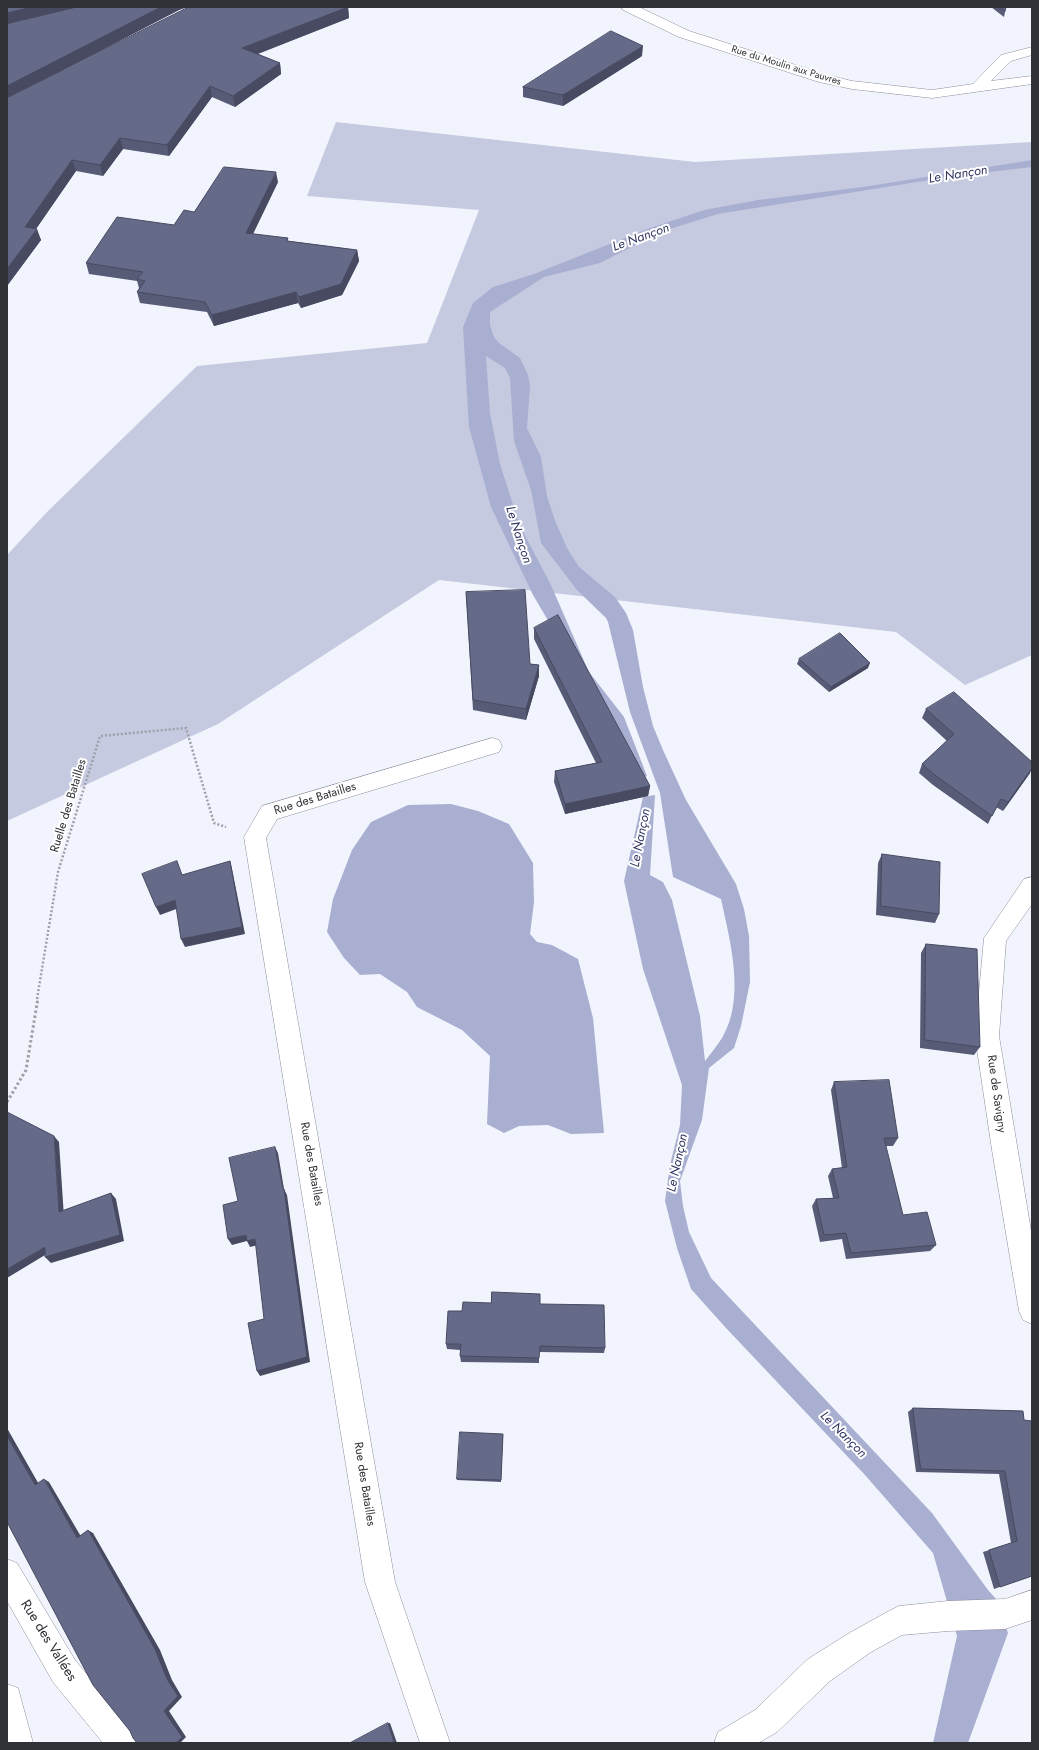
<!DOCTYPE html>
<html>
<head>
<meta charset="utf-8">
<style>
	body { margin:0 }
	#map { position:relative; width:1039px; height:1750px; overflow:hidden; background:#f2f4fd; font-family:Jost,sans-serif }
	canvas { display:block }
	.frame { position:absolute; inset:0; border:8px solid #303136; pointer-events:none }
</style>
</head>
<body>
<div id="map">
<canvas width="1039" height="1750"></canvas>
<div class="frame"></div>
</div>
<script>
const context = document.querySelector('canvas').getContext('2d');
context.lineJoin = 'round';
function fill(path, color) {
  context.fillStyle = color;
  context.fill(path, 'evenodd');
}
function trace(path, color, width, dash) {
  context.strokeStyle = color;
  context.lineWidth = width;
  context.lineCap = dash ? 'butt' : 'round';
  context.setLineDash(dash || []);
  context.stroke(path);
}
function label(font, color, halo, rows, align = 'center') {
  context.font = font + ' Jost,sans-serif';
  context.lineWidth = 4;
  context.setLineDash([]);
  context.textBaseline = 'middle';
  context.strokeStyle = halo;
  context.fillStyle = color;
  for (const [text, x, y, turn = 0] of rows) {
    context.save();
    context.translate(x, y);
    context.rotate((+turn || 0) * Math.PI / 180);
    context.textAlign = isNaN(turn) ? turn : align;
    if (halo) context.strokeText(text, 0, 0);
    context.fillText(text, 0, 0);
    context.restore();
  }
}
fill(new Path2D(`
	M 336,122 L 695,162 L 1032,142 L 1032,655 L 965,685 L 896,632 L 439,580 L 218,724 L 7,821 L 7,555 L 47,512 L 197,366 L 427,343 L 479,210 L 307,196 Z`), '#c6cae0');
fill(new Path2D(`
	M 1032,160 L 1032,167 L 955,176 L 718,214 L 663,231 L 600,263 L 544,277 L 490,312 L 490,325 L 494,337 L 499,343 L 520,358 L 528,375 L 530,386 L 527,428 L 541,457 L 547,496 L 554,518 L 567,548 L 579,567 L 615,597 L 626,613 L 633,630 L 643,687 L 653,726 L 663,750 L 686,800 L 736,884 L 744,909 L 749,936 L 750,982 L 741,1026 L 734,1048 L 709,1068 L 702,1120 L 680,1181 L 683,1206 L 689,1232 L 711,1278 L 932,1513 L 988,1590 L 997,1600 L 1008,1633 L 968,1743 L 933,1743 L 957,1636 L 933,1553 L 865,1475 L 726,1328 L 691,1289 L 677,1248 L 665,1201 L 670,1165 L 680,1125 L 682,1085 L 643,969 L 624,881 L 643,797 L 655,795 L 650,875 L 663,882 L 672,900 L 700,1016 L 705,1061 C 711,1053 717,1046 722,1038 C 746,998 730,941 721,899 L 673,877 L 660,793 L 630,712 L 608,622 L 606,618 L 577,590 L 541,543 L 531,490 L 514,441 L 510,378 L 505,368 L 486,356 L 490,413 L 500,464 L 520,526 L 550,583 L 589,672 L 624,717 L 647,776 L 641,778 L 533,595 L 491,507 L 469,427 L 463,327 L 473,303 L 493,287 L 534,274 L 650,228 L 704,210 L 758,200 L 863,187 Z
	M 451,804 L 478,811 L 509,824 L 533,863 L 534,902 L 530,934 L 537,942 L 552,945 L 578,959 L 593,1018 L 604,1133 L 571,1134 L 548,1125 L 519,1126 L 504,1133 L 487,1124 L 490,1056 L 462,1030 L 417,1007 L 407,992 L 380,974 L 360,975 L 344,958 L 327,932 L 333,899 L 352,850 L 371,822 L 408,805 Z`), '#a9afd1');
const minor = new Path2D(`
	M 621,7 L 639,7 L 689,31 L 827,75 L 852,81 L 932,90 L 973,84 L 1001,55 L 1032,47 L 1032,55 L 1011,61 L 991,81 L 1032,76 L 1032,84 L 932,98 L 852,89 L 819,82 L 679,37 L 623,10 Z
	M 492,738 L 499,740 L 502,746 L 499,752 L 277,819 L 266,838 L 395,1582 L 450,1743 L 420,1743 L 365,1582 L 244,837 L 262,806 Z
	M 1032,877 L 1032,904 L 1006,941 L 999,1036 L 1032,1237 L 1032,1324 L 1023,1320 L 1019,1311 L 992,1150 L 975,1036 L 984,938 L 1024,879 Z
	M 7,1559 L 17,1563 L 75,1660 L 134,1732 L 138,1743 L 103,1743 L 53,1682 L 7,1601 Z
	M 1032,1590 L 1032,1620 L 1005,1629 L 948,1631 L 902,1635 L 871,1652 L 830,1681 L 777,1732 L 758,1743 L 714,1743 L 718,1732 L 755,1710 L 808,1659 L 851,1632 L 889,1611 L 899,1606 L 948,1601 L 1005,1599 Z
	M 7,1684 L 18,1688 L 33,1743 L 7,1743 Z`);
trace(minor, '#8b8d9b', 1);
trace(new Path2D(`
	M 37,999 L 58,872 L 100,736 L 186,728 L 214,823 L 226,827`), '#9e9fa7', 2.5, [2, 2]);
trace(new Path2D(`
	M 7,1102 L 26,1070 L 38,998`), '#9e9fa7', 3, [2.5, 2.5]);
fill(minor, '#fff');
fill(new Path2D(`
	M 7,7 L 187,7 L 179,10 L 63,70 L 348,7 L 349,18 L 258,54 L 280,63 L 281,74 L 235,107 L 212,97 L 169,156 L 123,149 L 103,176 L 76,171 L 36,229 L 41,240 L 7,286 Z
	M 991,7 L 1006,7 L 1004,17 Z
	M 642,56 L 563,106 L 523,97 L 523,87 Z
	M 278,182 L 253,234 L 289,241 L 357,250 L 359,261 L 342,295 L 301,308 L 298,303 L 214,326 L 207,312 L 140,303 L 137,292 L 139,288 L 137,281 L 89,274 L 86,263 L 174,225 L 194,212 Z
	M 466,592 L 530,664 L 539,665 L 539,676 L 526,720 L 473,710 Z
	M 534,628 L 650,786 L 648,796 L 565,814 L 554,782 L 555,771 L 596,763 L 534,639 Z
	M 799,659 L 868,668 L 829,692 L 797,664 Z
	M 926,709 L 1030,773 L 1003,811 L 996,807 L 988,824 L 933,785 L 919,773 L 922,764 L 947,741 L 922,718 Z
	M 882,854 L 939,914 L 935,923 L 876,915 L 878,863 Z
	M 926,944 L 980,1047 L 974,1055 L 920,1048 L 921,953 Z
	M 834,1082 L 898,1138 L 893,1146 L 885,1146 L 903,1215 L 936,1245 L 930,1251 L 846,1259 L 842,1239 L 820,1242 L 812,1206 L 816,1199 L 833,1198 L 828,1176 L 832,1169 L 842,1168 L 831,1090 Z
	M 540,1304 L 605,1348 L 604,1353 L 539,1352 L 539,1363 L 461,1362 L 460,1356 L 460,1350 L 447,1349 L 446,1344 L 462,1311 Z
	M 913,1408 L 1023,1411 L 1032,1576 L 994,1589 L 983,1552 L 1011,1543 L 999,1474 L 916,1472 L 908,1412 Z
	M 503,1434 L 501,1482 L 457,1480 L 457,1479 Z`), '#575b76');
fill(new Path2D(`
	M 32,7 L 79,7 L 7,25 L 7,13 Z
	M 161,7 L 187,7 L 179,10 L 7,99 L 7,86 Z
	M 348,7 L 349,18 L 244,59 L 242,48 Z
	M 643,46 L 642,56 L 563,106 L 563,95 Z
	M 280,63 L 281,74 L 235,107 L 233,96 Z
	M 210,86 L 212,97 L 169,156 L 167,145 Z
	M 120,138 L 123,149 L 103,176 L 100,165 Z
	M 72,160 L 76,171 L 29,239 L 25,227 Z
	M 276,172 L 278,182 L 248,244 L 246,233 Z
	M 37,229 L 41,240 L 7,286 L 7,269 Z
	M 357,250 L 359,261 L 342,295 L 301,308 L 299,297 Z
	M 296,292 L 298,303 L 214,326 L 212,315 Z
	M 870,663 L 868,668 L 829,692 L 831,687 Z
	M 539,665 L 539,676 L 526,720 L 526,709 Z
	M 1032,768 L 1030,773 L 1003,811 L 1008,802 Z
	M 650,786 L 648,796 L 565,814 L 565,804 Z
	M 230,861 L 232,869 L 245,934 L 185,947 L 181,939 Z
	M 175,900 L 179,908 L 160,915 L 156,907 Z
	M 54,1136 L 59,1142 L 64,1217 L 59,1212 Z
	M 275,1147 L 278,1153 L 284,1189 L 287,1195 L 310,1362 L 260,1376 L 257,1371 L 283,1189 Z
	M 111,1193 L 116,1199 L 124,1241 L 51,1263 L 45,1257 Z
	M 246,1235 L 255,1239 L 258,1245 L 250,1247 L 247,1241 L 232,1245 L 228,1239 Z
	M 45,1247 L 50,1252 L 7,1278 L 7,1269 Z
	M 7,1428 L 41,1488 L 35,1485 L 7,1436 Z
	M 44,1479 L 49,1482 L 83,1540 L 77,1538 Z
	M 88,1530 L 93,1533 L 160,1650 L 172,1680 L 182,1697 L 169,1711 L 186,1737 L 180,1743 L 176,1743 L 164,1711 L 167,1679 Z
	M 388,1723 L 390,1723 L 397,1743 L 394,1743 Z`), '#474a60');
const building = new Path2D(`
	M 7,7 L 32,7 L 7,13 Z
	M 77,7 L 161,7 L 7,86 L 7,24 Z
	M 189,7 L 348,7 L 242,48 L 280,63 L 233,96 L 210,86 L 167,145 L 120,138 L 100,165 L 72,160 L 25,227 L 37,229 L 7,269 L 7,98 Z
	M 1001,7 L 1006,7 L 1005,11 Z
	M 611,31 L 643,46 L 563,95 L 523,87 Z
	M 224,167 L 276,172 L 246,233 L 288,238 L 287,241 L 357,250 L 341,284 L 299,297 L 296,292 L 212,315 L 205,302 L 137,292 L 145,281 L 137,279 L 143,272 L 86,263 L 117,217 L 174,225 L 184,210 L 194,212 Z
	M 525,590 L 530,664 L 539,665 L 526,709 L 473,700 L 466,592 Z
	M 558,615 L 650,786 L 565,804 L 555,771 L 602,762 L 534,628 Z
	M 840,633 L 870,663 L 831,687 L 799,659 Z
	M 954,692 L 1032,762 L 1032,768 L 1008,802 L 1001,799 L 992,816 L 936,776 L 922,764 L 954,734 L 926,709 Z
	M 882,854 L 940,862 L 939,914 L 881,906 Z
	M 177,861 L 182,875 L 230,861 L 242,927 L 181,939 L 175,900 L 156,907 L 142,874 Z
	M 926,944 L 977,949 L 980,1047 L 925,1040 Z
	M 889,1080 L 898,1138 L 884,1138 L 903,1215 L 927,1212 L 936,1245 L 851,1253 L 846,1233 L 824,1235 L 816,1199 L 839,1198 L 832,1169 L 847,1167 L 834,1082 Z
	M 7,1112 L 54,1136 L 59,1212 L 111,1193 L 120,1235 L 45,1257 L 45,1247 L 7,1269 Z
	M 275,1147 L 283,1189 L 284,1189 L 307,1357 L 257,1371 L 248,1323 L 264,1319 L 255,1239 L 247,1241 L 246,1235 L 228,1239 L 223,1205 L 238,1201 L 229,1158 Z
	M 492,1292 L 540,1294 L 540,1304 L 604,1305 L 605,1348 L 540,1346 L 539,1358 L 460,1356 L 461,1344 L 446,1344 L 448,1311 L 462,1311 L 463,1302 L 491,1303 Z
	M 913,1408 L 1023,1411 L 1024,1420 L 1032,1421 L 1032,1576 L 1000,1587 L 989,1550 L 1017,1541 L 1005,1471 L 921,1469 Z
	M 460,1432 L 503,1434 L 501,1480 L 457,1479 Z
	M 7,1436 L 35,1485 L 44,1479 L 77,1538 L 88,1530 L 155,1649 L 167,1679 L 178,1696 L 164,1711 L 182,1737 L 176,1743 L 137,1743 L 133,1738 L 130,1731 L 93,1685 L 7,1522 Z
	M 388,1723 L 394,1743 L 350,1743 Z`);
fill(building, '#656a89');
trace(building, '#474a60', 1);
label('10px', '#303136', '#fff', [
	["Rue du Moulin aux Pauvres",786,66,17]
]);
label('12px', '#303136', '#fff', [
	["Rue des Batailles",315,799,-17],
	["Ruelle des Batailles",69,806,-73],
	["Rue de Savigny",996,1094,82],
	["Rue des Batailles",311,1164,80],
	["Rue des Batailles",364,1484,81]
]);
label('italic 13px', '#313663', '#fff', [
	["Le Nançon",958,175,-9],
	["Le Nançon",641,238,-20],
	["Le Nançon",518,535,72],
	["Le Nançon",641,838,-79],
	["Le Nançon",678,1163,-78],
	["Le Nançon",843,1435,45]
]);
label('14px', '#303136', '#fff', [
	["Rue des Vallées",48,1641,58]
]);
</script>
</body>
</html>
